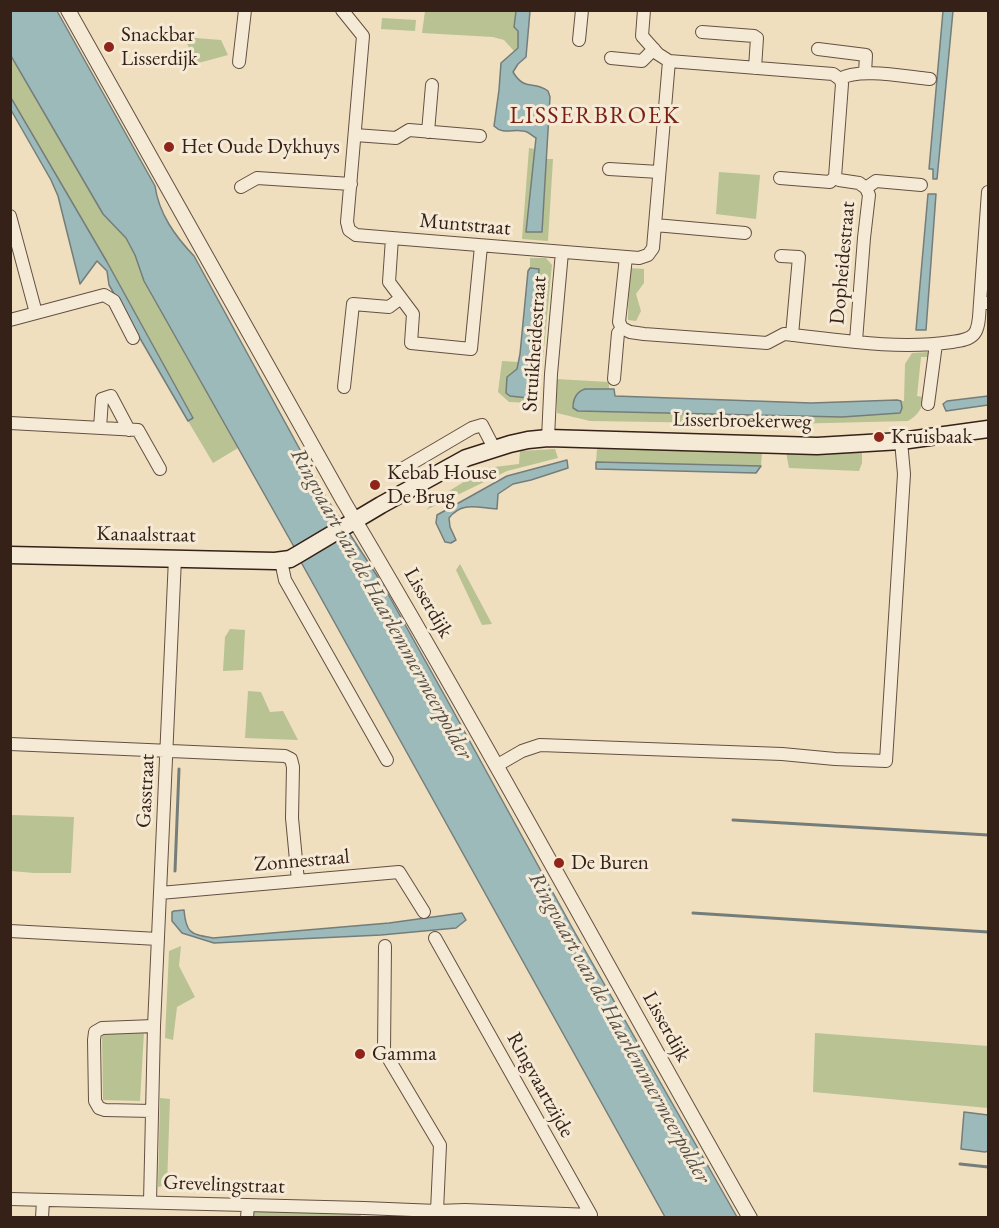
<!DOCTYPE html>
<html>
<head>
<meta charset="utf-8">
<style>
	body { margin:0 }
	#map { position:relative; width:999px; height:1228px; overflow:hidden; background:#efdfbf; font-family:"EB Garamond",serif }
	canvas { display:block }
	.frame { position:absolute; inset:0; border:12px solid #362118; pointer-events:none }
</style>
</head>
<body>
<div id="map">
<canvas width="999" height="1228"></canvas>
<div class="frame"></div>
</div>
<script>
const context = document.querySelector('canvas').getContext('2d');
context.lineJoin = 'round';
function fill(path, color) {
  context.fillStyle = color;
  context.fill(path, 'evenodd');
}
function trace(path, color, width, dash) {
  context.strokeStyle = color;
  context.lineWidth = width;
  context.lineCap = dash ? 'butt' : 'round';
  context.setLineDash(dash || []);
  context.stroke(path);
}
function label(font, color, halo, rows, align = 'center') {
  context.font = font + ' "EB Garamond",serif';
  context.lineWidth = 6;
  context.setLineDash([]);
  context.textBaseline = 'middle';
  context.strokeStyle = halo;
  context.fillStyle = color;
  for (const [text, x, y, turn = 0] of rows) {
    context.save();
    context.translate(x, y);
    context.rotate((+turn || 0) * Math.PI / 180);
    context.textAlign = isNaN(turn) ? turn : align;
    if (halo) context.strokeText(text, 0, 0);
    context.fillText(text, 0, 0);
    context.restore();
  }
}
fill(new Path2D(`
	M 425,11 L 516,11 L 514,27 L 518,31 L 518,48 L 514,51 L 504,40 L 493,37 L 422,33 Z
	M 382,18 L 416,20 L 415,31 L 381,29 Z
	M 183,37 L 221,40 L 228,55 L 191,65 L 183,53 L 190,49 Z
	M 10,56 L 103,214 L 126,238 L 135,255 L 144,281 L 238,448 L 213,463 L 188,421 L 193,417 L 107,262 L 11,96 Z
	M 529,148 L 535,149 L 527,231 L 542,232 L 546,159 L 553,159 L 548,241 L 522,239 Z
	M 719,172 L 760,175 L 756,219 L 716,214 Z
	M 530,258 L 546,258 L 552,265 L 541,379 L 532,403 L 509,402 L 498,392 L 502,361 L 518,362 L 517,369 L 532,390 L 539,269 L 534,268 L 530,268 Z
	M 629,268 L 644,269 L 644,283 L 636,294 L 641,311 L 636,321 L 628,320 Z
	M 929,352 L 929,357 L 921,357 L 917,396 L 924,397 C 922,409 918,415 908,421 L 788,424 L 590,421 L 557,413 L 556,379 L 609,382 L 609,389 L 585,389 L 576,395 L 902,408 L 901,401 L 904,401 L 905,364 L 912,353 Z
	M 555,449 L 558,458 L 507,471 L 426,510 L 438,498 L 486,468 L 519,464 L 520,451 Z
	M 597,449 L 762,452 L 761,466 L 596,462 Z
	M 786,452 L 862,453 L 862,463 L 859,471 L 789,468 Z
	M 460,564 L 492,624 L 482,625 L 456,570 Z
	M 230,629 L 245,630 L 243,670 L 223,671 L 225,637 Z
	M 248,691 L 261,692 L 270,712 L 283,711 L 298,740 L 245,738 Z
	M 11,815 L 74,817 L 71,873 L 34,873 L 11,871 Z
	M 181,946 L 179,966 L 195,997 L 177,1007 L 173,1040 L 165,1038 L 169,951 Z
	M 144,1032 L 140,1101 L 103,1100 L 102,1034 Z
	M 815,1033 L 988,1046 L 988,1108 L 813,1092 Z
	M 160,1098 L 170,1099 L 167,1185 L 158,1187 Z
	M 254,1210 L 344,1212 L 361,1214 L 360,1218 L 254,1218 Z`), '#b8c293');
const water = new Path2D(`
	M 10,11 L 57,11 L 155,186 C 159,214 175,236 194,256 L 327,499 L 383,585 L 446,698 L 574,931 L 737,1217 L 665,1217 L 301,562 L 293,545 L 144,281 L 135,255 L 126,238 L 103,214 L 11,56 Z
	M 516,11 L 530,11 L 526,57 L 518,64 L 513,72 C 525,92 533,80 548,91 L 550,97 L 542,232 L 526,232 L 536,138 C 531,135 528,131 523,131 C 512,129 503,135 494,126 L 499,90 L 501,63 L 518,48 L 518,31 L 514,27 Z
	M 943,11 L 953,11 L 937,179 L 933,179 L 933,169 L 929,169 Z
	M 10,96 L 107,262 L 193,418 L 188,421 L 109,285 L 107,271 L 97,261 L 80,284 L 58,196 L 51,180 L 11,110 Z
	M 928,194 L 936,194 L 926,330 L 916,330 Z
	M 530,268 L 539,269 L 532,390 L 528,398 L 510,396 L 506,393 L 507,377 L 517,369 L 520,354 L 528,271 Z
	M 585,389 L 614,389 L 615,396 L 811,403 L 897,400 L 901,401 L 902,408 L 900,413 L 842,417 L 578,411 L 573,408 C 573,399 576,392 585,389 Z
	M 988,396 L 988,405 L 946,411 L 943,404 L 947,401 Z
	M 567,460 L 568,468 L 531,480 L 513,484 L 498,494 L 497,509 C 478,508 462,501 449,518 L 450,527 L 456,540 L 451,543 L 445,542 L 436,523 L 437,515 L 507,476 Z
	M 596,462 L 761,466 L 756,473 L 596,469 Z
	M 184,910 C 186,934 191,934 213,938 L 389,923 L 462,913 L 466,920 L 456,928 L 381,935 L 214,943 L 182,933 L 172,921 L 172,912 L 174,911 Z
	M 964,1112 L 988,1115 L 988,1151 L 985,1152 L 961,1149 Z`);
fill(water, '#9dbabb');
trace(water, '#747d7a', 1.5);
trace(new Path2D(`
	M 733,820 L 988,835
	M 175,871 L 179,769
	M 693,913 L 988,932
	M 960,1164 L 988,1167`), '#747d7a', 3);
const minor = new Path2D(`
	M 342,10 L 363,36 L 347,222 L 349,230 L 356,235 L 392,238 L 639,258 L 648,255 L 653,248 L 669,61 L 658,54 L 642,36 L 644,10
	M 702,32 L 754,36 L 757,38 L 755,68
	M 579,40 L 582,10
	M 818,49 L 866,55 L 865,73
	M 611,58 L 642,61 L 654,49
	M 669,61 L 833,74 L 840,79 L 842,84 L 835,177 L 839,180 L 859,183 L 866,188 L 869,195 L 864,238 L 856,341
	M 239,62 L 245,10
	M 840,79 C 858,67 907,77 930,79
	M 428,132 L 432,85
	M 355,135 L 396,138 L 409,130 L 480,136
	M 609,169 L 659,172
	M 780,178 L 830,182 L 835,177
	M 241,187 L 257,178 L 351,184
	M 866,188 L 876,181 L 921,185
	M 10,216 L 36,313
	M 655,225 L 745,233
	M 392,238 L 389,282 L 413,314 L 411,343 L 471,349 L 481,246
	M 781,256 L 799,257 L 792,335
	M 980,303 L 988,192
	M 10,320 L 104,295 L 114,301 L 133,338
	M 622,328 L 630,332 L 644,334 L 767,343 L 784,334 C 839,340 897,350 952,342 C 959,341 969,340 974,334 C 980,327 979,312 980,303 L 988,303
	M 614,379 L 618,333 L 622,328 L 619,322 L 626,257
	M 344,387 L 353,304 L 389,307 L 401,298
	M 928,404 L 936,344
	M 10,423 L 138,430 L 160,469
	M 100,428 L 102,399 L 111,396 L 129,430
	M 548,438 L 551,374 L 562,252
	M 397,472 L 472,428 L 482,425 L 494,448
	M 281,561 L 285,580 L 387,760
	M 10,744 L 285,756 L 291,759 L 293,767 L 292,818 L 298,881
	M 496,766 L 522,751 L 540,745 L 782,754 L 835,759 L 886,761 L 904,474 L 901,441
	M 160,893 L 399,872 L 424,912
	M 10,931 L 158,939
	M 385,946 L 384,1051 L 440,1145 L 437,1211
	M 152,1111 L 105,1110 L 99,1108 L 95,1101 L 94,1040 L 95,1032 L 102,1028 L 154,1026
	M 10,1199 L 364,1208 L 437,1211 L 465,1210 L 591,1215 L 435,938
	M 150,1202 L 154,1026 L 175,558
	M 42,1218 L 43,1200
	M 247,1218 L 248,1205`);
const tertiary = new Path2D(`
	M 68,10 L 344,502 C 484,737 614,979 750,1218`);
const secondary = new Path2D(`
	M 10,555 L 275,561 L 290,559 L 297,555 L 381,505 L 466,458 L 510,444 L 528,440 L 548,438 L 817,446 L 901,441 L 988,429`);
trace(minor, '#645042', 14);
trace(tertiary, '#645042', 16);
trace(secondary, '#362118', 19);
trace(minor, '#f5ead5', 12);
trace(tertiary, '#f5ead5', 14);
trace(secondary, '#f5ead5', 16);
for (const [x, y, r, color] of [
	[109,47,6,"#8f2418"],
	[169,147,6,"#8f2418"],
	[879,437,6,"#8f2418"],
	[375,485,6,"#8f2418"],
	[559,863,6,"#8f2418"],
	[360,1054,6,"#8f2418"]
]) {
  const dot = new Path2D();
  dot.arc(x, y, r, 0, 2 * Math.PI);
  context.fillStyle = color;
  context.fill(dot);
  trace(dot, '#f5ead5', 2);
}
label('21px', '#362118', '#f5ead5', [
	["Snackbar",121,35],
	["Lisserdijk",121,59],
	["Het Oude Dykhuys",181,147],
	["Kruisbaak",891,437],
	["Kebab House",387,473],
	["De Brug",387,497],
	["De Buren",571,863],
	["Gamma",372,1054]
], 'left');
label('21px', '#362118', '#f5ead5', [
	["Muntstraat",465,225,5],
	["Dopheidestraat",843,263,-85],
	["Struikheidestraat",535,344,-86],
	["Lisserbroekerweg",742,421,1],
	["Kanaalstraat",146,535,1],
	["Lisserdijk",428,603,60],
	["Gasstraat",146,791,-87],
	["Zonnestraal",302,861,-5],
	["Lisserdijk",666,1027,61],
	["Ringvaartzijde",540,1085,61],
	["Grevelingstraat",224,1185,2]
]);
label('italic 22px', '#554f49', '#f5ead5', [
	["Ringvaart van de Haarlemmermeerpolder",381,604,61],
	["Ringvaart van de Haarlemmermeerpolder",619,1028,61]
]);
context.letterSpacing = '1.5px';
label('24px', '#7a1f14', '#f5ead5', [
	["LISSERBROEK",595,116]
]);
context.letterSpacing = '0px';
</script>
</body>
</html>
